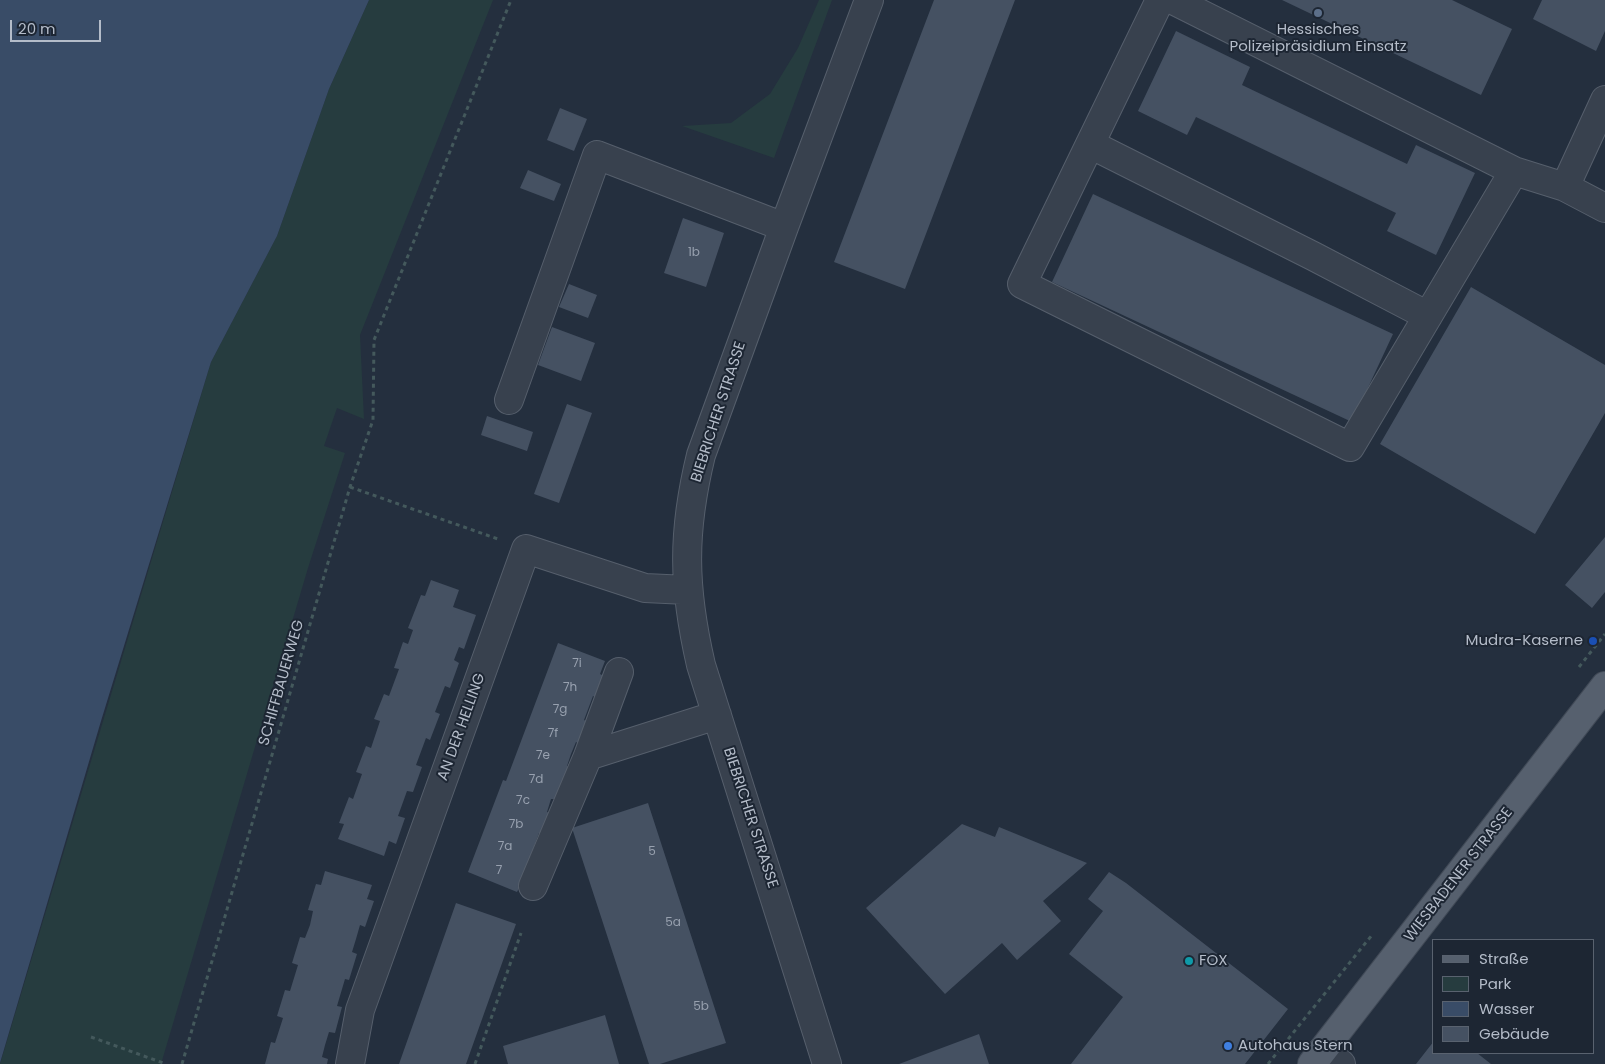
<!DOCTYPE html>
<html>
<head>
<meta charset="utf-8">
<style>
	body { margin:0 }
	#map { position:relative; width:1605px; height:1064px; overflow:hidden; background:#242f3e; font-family:Poppins,sans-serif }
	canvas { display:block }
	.legend { position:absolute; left:1432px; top:939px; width:162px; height:115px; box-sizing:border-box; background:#1d2633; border:1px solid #59626f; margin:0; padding:6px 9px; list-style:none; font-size:15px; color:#b4bcc9 }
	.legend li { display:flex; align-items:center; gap:10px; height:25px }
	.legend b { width:25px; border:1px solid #59626f }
	.scale { position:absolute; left:10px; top:20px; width:91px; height:22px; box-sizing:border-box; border:2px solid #b4bcc9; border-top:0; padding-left:6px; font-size:15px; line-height:18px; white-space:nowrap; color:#b4bcc9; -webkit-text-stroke:4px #1d2633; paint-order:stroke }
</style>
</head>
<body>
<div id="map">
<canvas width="1605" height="1064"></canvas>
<ul class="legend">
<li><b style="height:6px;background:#56606e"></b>Straße</li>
<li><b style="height:14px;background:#263c3f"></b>Park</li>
<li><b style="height:14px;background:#394c67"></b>Wasser</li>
<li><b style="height:14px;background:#455162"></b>Gebäude</li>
</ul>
<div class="scale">20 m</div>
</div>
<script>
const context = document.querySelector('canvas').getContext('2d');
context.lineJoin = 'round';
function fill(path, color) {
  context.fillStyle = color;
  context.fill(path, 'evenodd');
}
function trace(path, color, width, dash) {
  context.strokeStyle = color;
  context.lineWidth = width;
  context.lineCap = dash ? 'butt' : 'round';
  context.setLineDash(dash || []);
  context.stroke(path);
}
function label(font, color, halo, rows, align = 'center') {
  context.font = font + ' Poppins,sans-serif';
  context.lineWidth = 4;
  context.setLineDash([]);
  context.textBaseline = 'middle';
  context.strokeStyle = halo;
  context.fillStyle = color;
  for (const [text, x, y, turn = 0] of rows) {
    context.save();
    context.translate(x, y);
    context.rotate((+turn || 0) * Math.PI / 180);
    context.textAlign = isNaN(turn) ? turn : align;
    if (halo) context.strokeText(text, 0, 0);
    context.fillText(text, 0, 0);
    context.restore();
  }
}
fill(new Path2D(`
	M 369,0 L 493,0 L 360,335 L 364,419 L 337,408 L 324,446 L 345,453 L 308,568 L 161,1064 L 0,1064 L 211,362 L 277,236 L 329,89 Z
	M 819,0 L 832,0 L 774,158 L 682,126 L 731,123 L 770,94 L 798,48 Z`), '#263c3f');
fill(new Path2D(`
	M 0,0 L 369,0 L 329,89 L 277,236 L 211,362 L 101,721 L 0,1063 Z`), '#394c67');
fill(new Path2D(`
	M 934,0 L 1015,0 L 905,289 L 834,262 Z
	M 1282,0 L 1452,0 L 1512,29 L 1481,95 Z
	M 1542,0 L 1605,0 L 1605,31 L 1596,51 L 1533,19 Z
	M 1176,31 L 1250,67 L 1242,85 L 1407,164 L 1416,145 L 1475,173 L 1436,255 L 1387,231 L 1396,213 L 1196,117 L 1187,135 L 1138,111 Z
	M 560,108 L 587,119 L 574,151 L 547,140 Z
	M 528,170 L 561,184 L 554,201 L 520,188 Z
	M 1093,194 L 1393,334 L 1352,422 L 1052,282 Z
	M 683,218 L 724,233 L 706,287 L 664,273 Z
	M 569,284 L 597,295 L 588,318 L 559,307 Z
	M 1471,287 L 1605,365 L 1605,413 L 1535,534 L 1380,444 Z
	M 552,327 L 595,343 L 581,381 L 538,365 Z
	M 567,404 L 592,413 L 559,503 L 534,494 Z
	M 487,416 L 533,432 L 527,451 L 481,435 Z
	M 1605,537 L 1605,592 L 1592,608 L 1565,585 Z
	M 431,580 L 459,590 L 453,607 L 476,615 L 464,649 L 459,647 L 454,660 L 459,663 L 450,688 L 445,686 L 435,712 L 440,714 L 430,740 L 426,738 L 416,765 L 422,767 L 413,792 L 407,791 L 398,816 L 405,818 L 396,844 L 389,841 L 384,856 L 338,839 L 344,824 L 339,823 L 349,797 L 353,799 L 362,774 L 356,772 L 366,746 L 371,748 L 380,721 L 374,719 L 384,694 L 389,696 L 399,669 L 394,668 L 403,642 L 408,644 L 413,630 L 408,628 L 421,595 L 425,596 Z
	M 558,643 L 605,661 L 600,674 L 604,676 L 596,698 L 593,696 L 584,720 L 588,722 L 579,744 L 576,742 L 571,754 L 567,766 L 571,768 L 563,790 L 559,788 L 555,799 L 551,799 L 547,812 L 550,813 L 542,834 L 539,833 L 530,857 L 534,859 L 517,892 L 468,872 L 503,780 L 506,781 Z
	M 648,803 L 726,1043 L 660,1064 L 649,1064 L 572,828 Z
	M 962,824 L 995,837 L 999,827 L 1087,863 L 1043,901 L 1061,921 L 1017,960 L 1002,943 L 945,994 L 866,908 Z
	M 325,871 L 372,885 L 367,899 L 374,901 L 365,927 L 360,925 L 356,939 L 352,952 L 357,954 L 349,980 L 345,979 L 337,1006 L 342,1007 L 335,1033 L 329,1032 L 325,1045 L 322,1057 L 328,1059 L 327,1064 L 265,1064 L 271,1042 L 275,1043 L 283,1018 L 277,1016 L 285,990 L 290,991 L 298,965 L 292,963 L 300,937 L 305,938 L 310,925 L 313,911 L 308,910 L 316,884 L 321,885 Z
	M 1109,872 L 1126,883 L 1288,1009 L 1245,1064 L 1071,1064 L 1123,997 L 1069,954 L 1103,911 L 1088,899 Z
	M 456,903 L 516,924 L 466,1064 L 399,1064 Z
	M 605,1015 L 619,1064 L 508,1064 L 503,1046 Z
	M 979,1034 L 989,1064 L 899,1064 Z
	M 1434,1041 L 1434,1053 L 1477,1053 L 1491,1064 L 1416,1064 Z`), '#455162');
const minor = new Path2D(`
	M 1160,0 L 1022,284 L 1350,447 L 1514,171
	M 1173,0 L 1514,171 L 1565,187 L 1605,208
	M 1090,144 L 1313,256 L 1428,316
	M 1565,187 L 1605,100
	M 509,400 L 597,155 L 784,227
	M 588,756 L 717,715
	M 533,886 L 588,756 L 619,672
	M 1323,1050 L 1341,1064
	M 350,1064 L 360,1010 L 526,549 L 645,588 L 687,590
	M 827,1064 L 701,665 C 683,587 682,533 701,455 L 784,227 L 869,0`);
const major = new Path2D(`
	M 1312,1064 L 1605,686`);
trace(minor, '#565f6c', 30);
trace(major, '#414a57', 30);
trace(new Path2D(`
	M 350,487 L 498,539
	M 1579,667 L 1605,634
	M 91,1037 L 166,1064
	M 182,1064 L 350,487 L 373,420 L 374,340 L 511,0
	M 475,1064 L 521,933
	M 1268,1064 L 1372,935`), '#44595c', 3, [4, 4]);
trace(minor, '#38414e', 28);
trace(major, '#56606e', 28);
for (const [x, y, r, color] of [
	[1318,13,5,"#5c6f8a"],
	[1593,641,5,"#1a4fb4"],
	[1189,961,5,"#0f9aa8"],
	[1228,1046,5,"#3f7fe0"]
]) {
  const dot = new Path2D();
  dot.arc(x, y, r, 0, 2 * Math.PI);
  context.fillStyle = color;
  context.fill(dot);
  trace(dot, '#1d2633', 2);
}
label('12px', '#98a1af', null, [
	["1b",694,253],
	["7i",577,664],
	["7h",570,688],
	["7g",560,710],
	["7f",553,734],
	["7e",543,756],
	["7d",536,780],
	["7c",523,801],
	["7b",516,825],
	["7a",505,847],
	["5",652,852],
	["7",499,871],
	["5a",673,923],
	["5b",701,1007]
]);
label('15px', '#b4bcc9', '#1d2633', [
	["Hessisches",1318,30,"center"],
	["Polizeipräsidium Einsatz",1318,47,"center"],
	["Mudra-Kaserne",1583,641,"right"],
	["FOX",1199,961],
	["Autohaus Stern",1238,1046]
], 'left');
label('15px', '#b4bcc9', '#1d2633', [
	["BIEBRICHER STRASSE",719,412,-72],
	["SCHIFFBAUERWEG",282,683,-74],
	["AN DER HELLING",462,727,-70],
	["BIEBRICHER STRASSE",750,818,72],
	["WIESBADENER STRASSE",1459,875,-52]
]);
</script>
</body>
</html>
